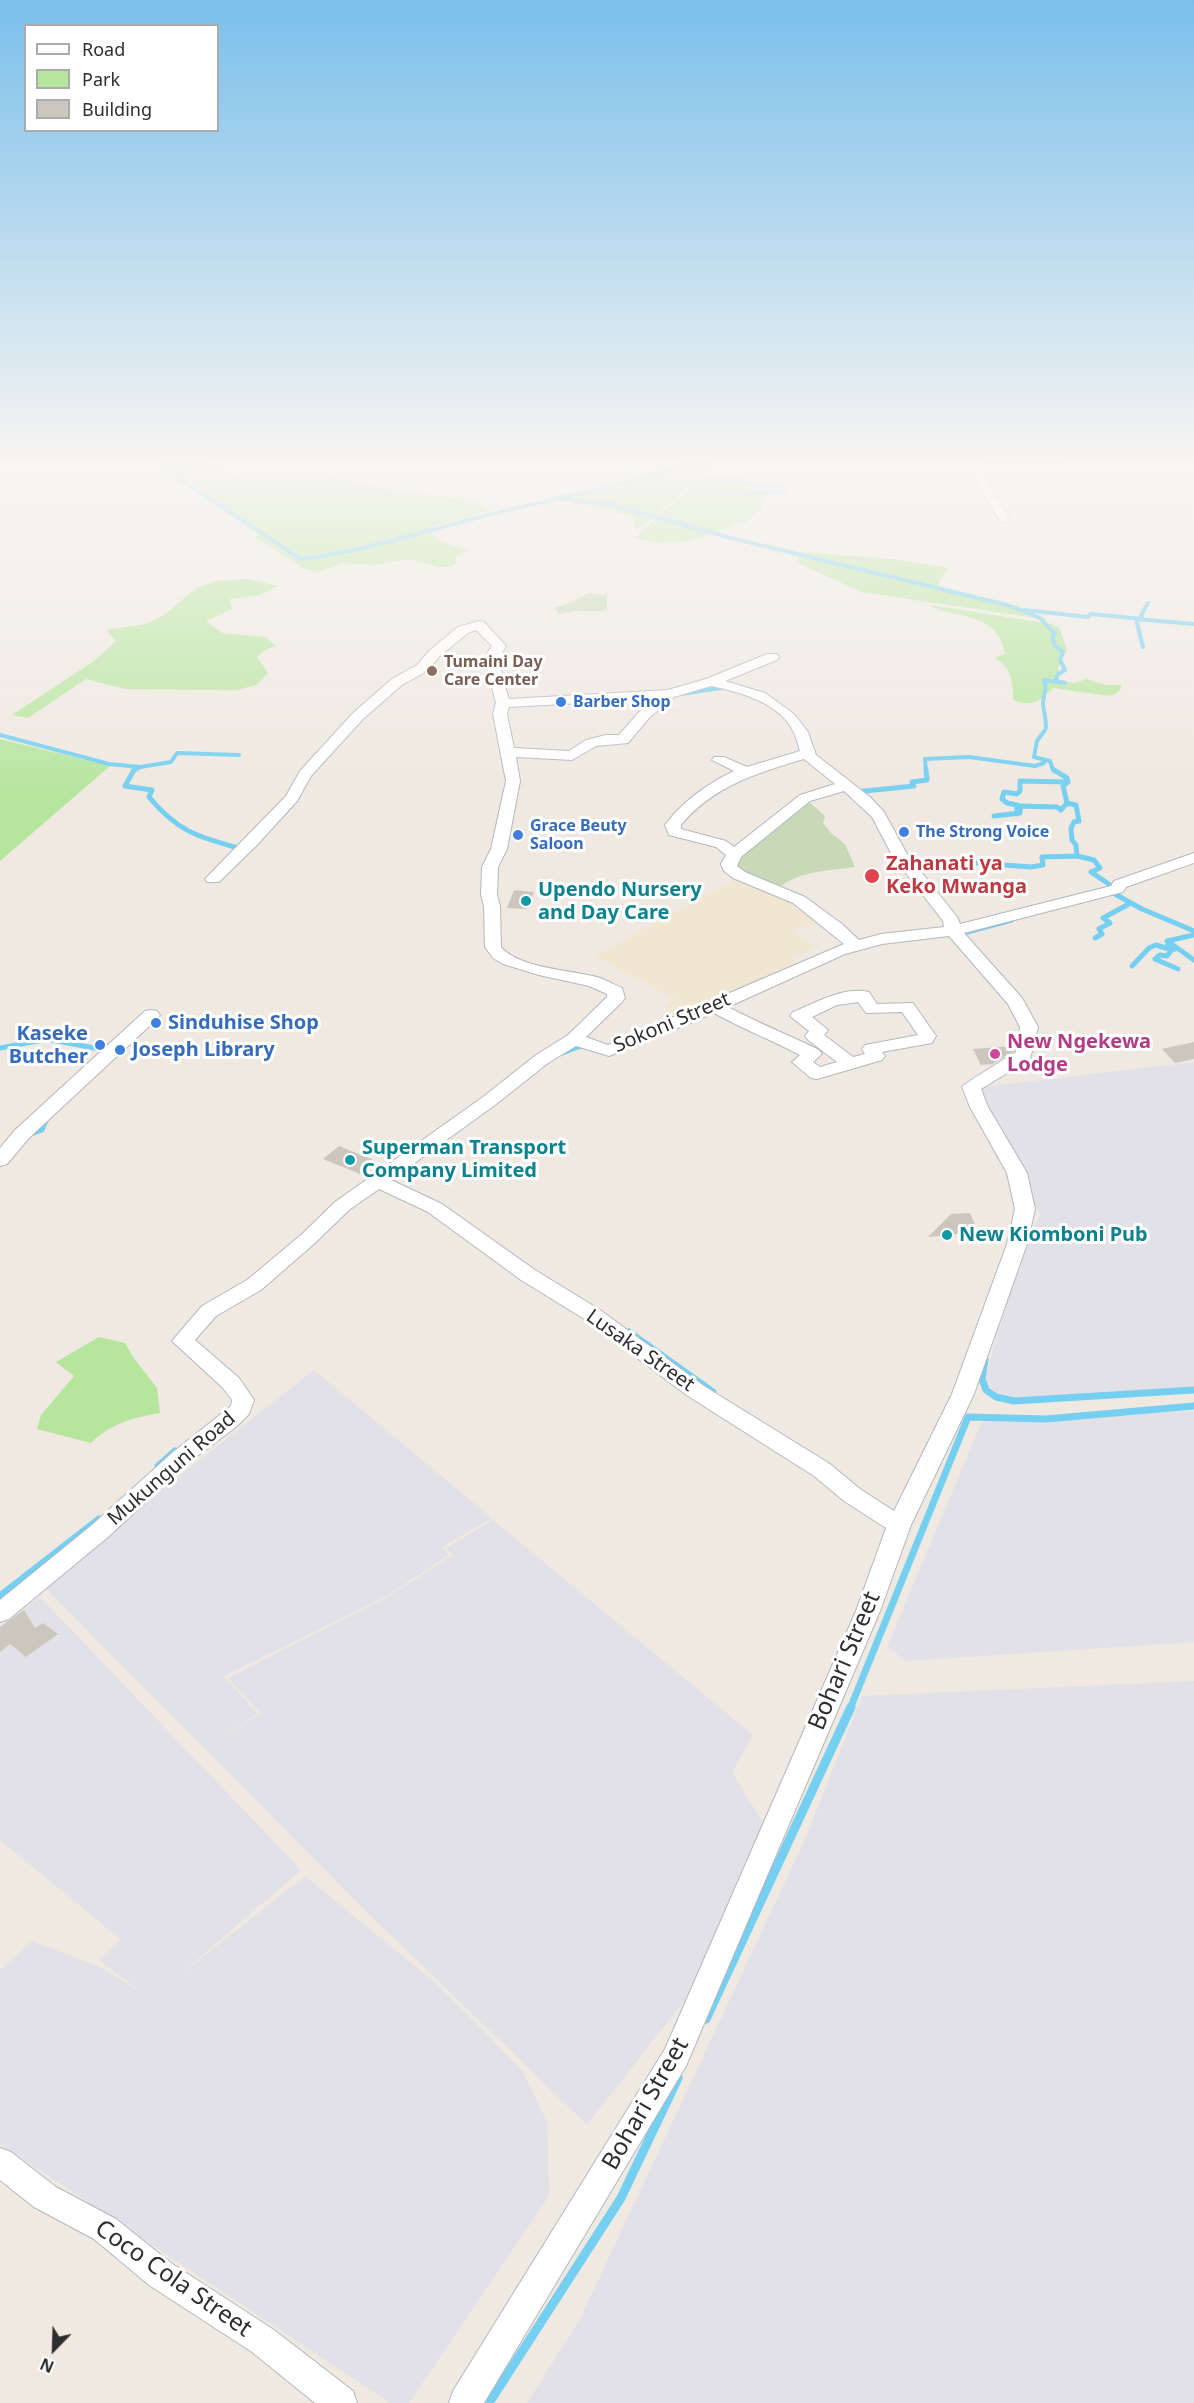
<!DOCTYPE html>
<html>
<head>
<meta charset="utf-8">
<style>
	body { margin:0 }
	#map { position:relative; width:1194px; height:2403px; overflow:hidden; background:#efe9e1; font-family:"Noto Sans",sans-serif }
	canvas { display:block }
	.legend { position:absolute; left:24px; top:24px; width:195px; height:108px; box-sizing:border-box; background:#fff; border:2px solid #ababab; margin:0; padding:8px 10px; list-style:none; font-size:18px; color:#2e2e2e }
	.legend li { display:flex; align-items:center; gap:12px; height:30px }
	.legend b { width:30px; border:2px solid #ababab }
	.north { position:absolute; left:24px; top:2319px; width:60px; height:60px; -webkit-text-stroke:4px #fff; paint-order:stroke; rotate:203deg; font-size:16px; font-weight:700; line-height:24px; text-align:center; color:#2e2e2e }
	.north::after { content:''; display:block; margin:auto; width:21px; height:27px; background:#2e2e2e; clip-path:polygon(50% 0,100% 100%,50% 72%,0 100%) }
</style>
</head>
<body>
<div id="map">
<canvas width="1194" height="2403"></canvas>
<ul class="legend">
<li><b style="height:8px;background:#fff"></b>Road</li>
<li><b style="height:16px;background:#b6e59e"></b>Park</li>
<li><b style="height:16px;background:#cbc7bf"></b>Building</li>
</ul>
<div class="north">N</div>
</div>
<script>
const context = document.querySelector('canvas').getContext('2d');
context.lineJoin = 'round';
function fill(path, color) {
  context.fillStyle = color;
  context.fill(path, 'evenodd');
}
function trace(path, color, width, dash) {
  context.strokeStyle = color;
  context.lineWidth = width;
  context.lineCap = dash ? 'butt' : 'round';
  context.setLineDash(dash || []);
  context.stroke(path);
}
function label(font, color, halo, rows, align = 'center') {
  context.font = font + ' "Noto Sans",sans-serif';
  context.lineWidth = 6;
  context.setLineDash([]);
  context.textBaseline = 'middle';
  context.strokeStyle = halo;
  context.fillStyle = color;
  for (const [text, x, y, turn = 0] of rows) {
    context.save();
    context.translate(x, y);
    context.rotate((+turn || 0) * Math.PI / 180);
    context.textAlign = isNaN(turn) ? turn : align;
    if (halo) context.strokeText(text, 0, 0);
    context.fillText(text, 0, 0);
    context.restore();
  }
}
fill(new Path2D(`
	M 1194,1062 L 1194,1387 L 1002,1398 L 984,1382 L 1021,1252 L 1040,1215 L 973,1088 Z
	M 314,1370 L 492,1518 L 442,1547 L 449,1555 L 388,1595 L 224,1676 L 258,1714 L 212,1743 L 261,1714 L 228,1678 L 389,1596 L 453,1555 L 446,1548 L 493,1520 L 753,1735 L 732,1772 L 767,1829 L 684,2001 L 587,2125 L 376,1921 L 46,1589 L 159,1492 Z
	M 1194,1411 L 1194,1642 L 906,1661 L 887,1647 L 982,1421 Z
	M 40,1597 L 301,1870 L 176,1978 L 305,1876 L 437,1984 L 522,2070 L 547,2122 L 549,2196 L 409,2403 L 390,2403 L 0,2144 L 0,1970 L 32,1941 L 98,1966 L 140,1991 L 99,1960 L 120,1939 L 0,1840 L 0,1626 Z
	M 1194,1681 L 1194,2403 L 527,2403 L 580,2319 L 806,1837 L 862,1696 Z`), '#e3e1e8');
fill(new Path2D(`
	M 740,877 L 805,906 L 826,922 L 790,930 L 817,947 L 792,959 L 803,966 L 684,1019 L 665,1007 L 675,999 L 595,956 Z`), '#f0e6d1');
fill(new Path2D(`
	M 159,461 L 203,461 L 229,475 L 313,472 L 378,487 L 481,502 L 489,511 L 428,528 L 439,541 L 469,550 L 455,557 L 456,563 L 451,567 L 439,567 L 407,559 L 374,565 L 343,563 L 319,572 L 305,569 L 254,537 L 261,532 C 236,517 214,500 190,483 C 179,476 167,473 159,461 Z
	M 711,461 L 717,461 L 644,526 L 636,530 L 633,516 L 575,504 L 561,496 Z
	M 703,475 L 738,478 L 751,488 L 766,494 L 761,510 L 747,522 L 740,522 L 715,533 L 686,541 L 658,543 L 635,538 Z
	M 802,552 L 891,559 L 948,568 L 937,586 L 1017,606 L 1049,620 L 861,592 L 796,562 Z
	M 250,579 L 278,586 L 260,595 L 230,599 L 232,609 L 206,621 L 222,633 L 265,637 L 276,645 L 264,651 L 257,657 L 268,673 L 256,685 L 237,690 L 125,689 L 86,679 L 28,718 L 12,715 L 94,661 L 116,641 L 106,630 L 147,624 L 167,613 L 196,588 L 217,581 Z
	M 930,605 L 1052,624 L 1059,627 L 1067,650 L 1058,667 L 1059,681 L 1075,683 L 1086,679 L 1105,685 L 1122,685 C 1120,692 1116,694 1109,696 L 1053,688 C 1039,701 1032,708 1013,700 C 1013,681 1012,667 994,658 L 1005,654 C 999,613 960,619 932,607 Z
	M 0,739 L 110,766 L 0,861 Z
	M 99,1337 L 125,1343 L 133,1357 L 157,1388 L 160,1413 C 134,1417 110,1424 91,1443 L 37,1429 L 41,1415 L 74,1376 L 56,1362 Z`), '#b6e59e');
fill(new Path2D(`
	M 589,593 L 607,596 L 607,610 C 593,613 585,610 573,611 C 567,612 564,614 558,614 L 555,607 L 565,605 Z
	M 806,799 L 825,816 L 823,823 L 831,833 L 845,844 L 855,867 C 829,871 800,870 779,888 L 736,869 L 739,854 Z`), '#c8d9b8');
trace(new Path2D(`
	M 163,461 L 165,470 L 301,559 C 365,551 425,531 488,515 C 558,498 628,484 696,461
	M 725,481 L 740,480 L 755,486 L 782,486
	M 744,493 L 784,492
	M 559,499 L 605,503 L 731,538 L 1007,605 L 1040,618 L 1055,634 L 1052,637 L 1055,646 L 1063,652 L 1060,660 L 1065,670 L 1058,674 L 1055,681 L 1065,683 L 1044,680 C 1048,690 1043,694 1043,704 C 1044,711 1046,720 1046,728
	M 1025,610 L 1088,617 L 1091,614 L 1143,619 L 1141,615 L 1148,603
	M 1143,647 L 1136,619 L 1194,624
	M 681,694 L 727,687
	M 1045,730 L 1037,741 L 1034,757 L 1050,761 L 1053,770 L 1056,772
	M 0,735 L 109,764 L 140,767 L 171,762 L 177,753 L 239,755
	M 132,772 L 140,767
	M 926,772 L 925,759 L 969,757 L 1035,766 L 1044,763 L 1043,759`), '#75cff0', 4);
trace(new Path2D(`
	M 134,770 L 125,786 L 152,790 L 149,797 C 179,833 199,837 242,849
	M 1054,770 L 1067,778 L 1068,782 L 1063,786 L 1067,803 L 1076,805 L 1079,821 L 1074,822 L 1071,828 L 1072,840 L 1076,845 L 1077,856 L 1094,860 L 1100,868 L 1091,872 L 1116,889
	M 855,792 L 914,786 L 912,782 L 927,780 L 926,770
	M 1017,814 L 1017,805 L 1007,803 L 1002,799 L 1004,792 L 1017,794 L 1020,791 L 1020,781 L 1067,782
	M 994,816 L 1020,813 L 1020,806 L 1057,807 L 1061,810 L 1066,804 L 1071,804
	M 948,870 L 946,867 L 949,861 L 1031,867 L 1043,865 L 1042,857 L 1077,856
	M 1113,893 L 1142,909 L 1194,931
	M 967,932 L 1012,920
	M 1095,938 L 1102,934 L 1099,929 L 1110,923 L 1103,918 L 1129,904
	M 1173,945 L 1194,960
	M 1172,950 L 1167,956 L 1160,955 L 1155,959 L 1178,969
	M 1132,966 L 1149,948 L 1156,945 L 1172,950 L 1166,947 L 1169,944 L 1175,949 L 1167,941 L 1194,935
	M 0,1048 L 48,1039 L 109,1051
	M 562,1053 L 581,1046
	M 28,1135 L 42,1130 L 47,1118`), '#75cff0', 5);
trace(new Path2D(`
	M 629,1332 L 713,1392
	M 985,1360 L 982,1379 L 986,1390 L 996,1397 L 1014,1401 L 1194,1390
	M 158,1466 L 175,1451
	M 0,1596 L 99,1519
	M 850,1709 L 968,1417 L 1046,1419 L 1194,1406`), '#75cff0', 7);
trace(new Path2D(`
	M 706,2019 L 851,1707
	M 489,2403 L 621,2198 L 678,2078`), '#75cff0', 9);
fill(new Path2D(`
	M 514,890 L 534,892 L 527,909 L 507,908 Z
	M 1194,1042 L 1194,1059 L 1175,1063 L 1162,1049 Z
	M 1015,1046 L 1014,1051 L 993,1064 L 981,1065 L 973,1049 Z
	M 339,1146 L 376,1161 L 360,1174 L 323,1159 Z
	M 970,1213 L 978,1232 L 928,1237 L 951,1214 Z
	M 24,1610 L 35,1628 L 43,1623 L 58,1634 L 26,1657 L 10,1644 L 0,1652 L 0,1627 Z`), '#cbc7bf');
const minor = new Path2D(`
	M 1009,461 L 1068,461 L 1063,464 L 987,471 L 983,475 L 1010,518 L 1004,522 L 1000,521 L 971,475 C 982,462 994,462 1009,461 Z
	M 479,621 L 484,622 L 506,646 C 495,661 504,682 509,699 L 668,690 L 706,679 L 767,654 L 777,654 L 779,657 L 777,660 L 725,681 L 765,693 L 794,714 L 808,732 L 816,755 L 870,797 L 884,812 L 907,854 L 957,917 L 960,924 L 1111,886 L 1114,881 L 1194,853 L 1194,863 L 1126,887 L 1123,892 L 964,933 L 1022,998 L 1038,1027 L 1030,1059 L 981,1089 L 988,1107 L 1027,1173 L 1035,1209 L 1027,1244 L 974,1394 L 911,1525 L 880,1611 L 686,2066 L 484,2403 L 449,2403 L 453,2391 L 665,2049 L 856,1611 L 886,1528 L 844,1501 L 814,1476 L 688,1396 L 586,1320 L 521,1280 L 428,1212 L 379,1189 L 349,1210 L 315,1243 L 261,1290 L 216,1316 L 195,1340 L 239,1378 L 254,1400 L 249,1414 L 236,1427 L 188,1463 L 108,1537 L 9,1619 L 0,1622 L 0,1600 L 92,1525 L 172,1453 L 231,1406 L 232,1400 L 223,1388 L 172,1341 L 202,1306 L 247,1280 L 301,1235 L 335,1202 L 483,1097 L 536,1055 L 568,1035 L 607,997 L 607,994 L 589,986 L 539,975 L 503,964 L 493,958 L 485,947 L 484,906 L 481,895 L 482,867 L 491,849 L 506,781 L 493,714 L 496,703 L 488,672 L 487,653 L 492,646 L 476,630 L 468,633 L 440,656 L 427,671 L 402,685 L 363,719 L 311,776 L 297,801 L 258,844 L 219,882 L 207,882 L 205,879 L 286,796 L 300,771 L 353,713 L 392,679 L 417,665 L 430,650 L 458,627 ZM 711,686 C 740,692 781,703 794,733 C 797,739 798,745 800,751 L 747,767 L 724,757 L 714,757 L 712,760 L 734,771 C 707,784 683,801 665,825 L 669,835 L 716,847 L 726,855 L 721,864 L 724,871 L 733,878 L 793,903 L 844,944 L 608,1045 L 586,1037 L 622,1002 L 625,998 L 622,988 C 615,985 608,981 600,978 C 574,970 519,969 501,947 L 500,906 L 497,895 L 498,867 L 507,849 L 520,781 L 516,757 L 572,760 L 596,746 L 628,743 L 649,718 L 674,697 ZM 655,699 L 639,712 L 619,735 L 606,735 L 586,740 L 569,751 L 514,748 L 507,714 L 509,707 ZM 804,759 L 835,784 L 800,795 L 734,847 L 726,841 L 681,829 L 681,825 C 713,786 757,773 804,759 ZM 844,791 L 872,817 L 892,855 L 943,921 L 944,927 L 881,934 L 859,940 L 842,924 L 805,897 L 745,872 L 737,866 L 741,857 L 810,801 ZM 949,936 L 1008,1004 L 1020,1027 L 1016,1052 C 1008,1057 965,1083 962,1087 L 970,1107 L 1007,1173 L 1015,1209 L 1007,1244 L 952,1394 L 894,1511 L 860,1489 L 830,1464 L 704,1386 L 600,1310 L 535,1270 L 442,1204 L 391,1180 L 495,1105 L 548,1063 L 576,1046 L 609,1056 L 714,1013 C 743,1029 771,1040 800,1055 L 792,1062 L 811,1078 L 817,1079 L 882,1060 L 885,1056 L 882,1052 L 932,1043 L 936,1036 L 913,1003 L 877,1004 L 869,992 C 844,986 815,1003 793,1012 L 790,1016 L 809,1031 L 805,1036 L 808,1040 L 837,1062 L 820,1067 L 813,1062 L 822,1054 L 819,1050 C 789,1035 758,1023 728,1007 L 845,954 L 882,944 ZM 858,1002 L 866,1013 L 902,1012 L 918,1035 L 865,1045 L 862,1049 L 865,1054 L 853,1057 L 824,1035 L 828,1030 L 812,1017 L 837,1005 Z
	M 151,1010 L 157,1011 L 160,1015 L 157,1019 L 29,1138 L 7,1164 L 0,1166 L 0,1148 L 15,1130 L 145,1011 Z
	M 0,2148 L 11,2152 L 56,2187 L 116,2219 L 171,2263 L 274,2330 L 353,2391 L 357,2403 L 315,2403 L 252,2352 L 149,2285 L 94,2239 L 34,2207 L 0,2180 Z`);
trace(minor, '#b4b7c1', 2);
fill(minor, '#fff');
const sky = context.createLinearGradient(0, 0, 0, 798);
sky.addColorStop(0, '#7abfeb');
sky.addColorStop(0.58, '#f8f5f2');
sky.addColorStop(1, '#f8f5f200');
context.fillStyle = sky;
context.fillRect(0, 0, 1194, 798);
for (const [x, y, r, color] of [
	[432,671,6,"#8d6e63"],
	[561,702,6,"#3f7fe0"],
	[904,832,6,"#3f7fe0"],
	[518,835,6,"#3f7fe0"],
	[872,876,8,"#e0444e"],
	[526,901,6,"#0f9aa8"],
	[156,1023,6,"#3f7fe0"],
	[100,1045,6,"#3f7fe0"],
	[120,1050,6,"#3f7fe0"],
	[995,1054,6,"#d1479c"],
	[350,1160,6,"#0f9aa8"],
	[947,1235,6,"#0f9aa8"]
]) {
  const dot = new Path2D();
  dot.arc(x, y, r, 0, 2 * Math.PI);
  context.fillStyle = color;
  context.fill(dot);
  trace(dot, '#fff', 2);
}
label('bold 16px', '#785e54', '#fff', [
	["Tumaini Day",444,662],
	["Care Center",444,680]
], 'left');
label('bold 16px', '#366cbe', '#fff', [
	["Barber Shop",573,702],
	["Grace Beuty",530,826],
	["Saloon",530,844],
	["The Strong Voice",916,832]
], 'left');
label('bold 20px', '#be3a42', '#fff', [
	["Zahanati ya",886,864],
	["Keko Mwanga",886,887]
], 'left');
label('bold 20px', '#0d838f', '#fff', [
	["Upendo Nursery",538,890],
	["and Day Care",538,913],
	["Superman Transport",362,1148],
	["Company Limited",362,1171],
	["New Kiomboni Pub",959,1235]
], 'left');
label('bold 20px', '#366cbe', '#fff', [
	["Sinduhise Shop",168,1023],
	["Kaseke",88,1034,"right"],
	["Butcher",88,1057,"right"],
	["Joseph Library",132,1050]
], 'left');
label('20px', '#2e2e2e', '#fff', [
	["Sokoni Street",672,1023,-23],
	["Lusaka Street",640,1351,35],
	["Mukunguni Road",172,1469,-41]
]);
label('bold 20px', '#b23c85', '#fff', [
	["New Ngekewa",1007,1042],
	["Lodge",1007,1065]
], 'left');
label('24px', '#2e2e2e', '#fff', [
	["Bohari Street",845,1661,-67],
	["Bohari Street",646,2104,-60],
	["Coco Cola Street",173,2279,35]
]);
</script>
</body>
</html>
